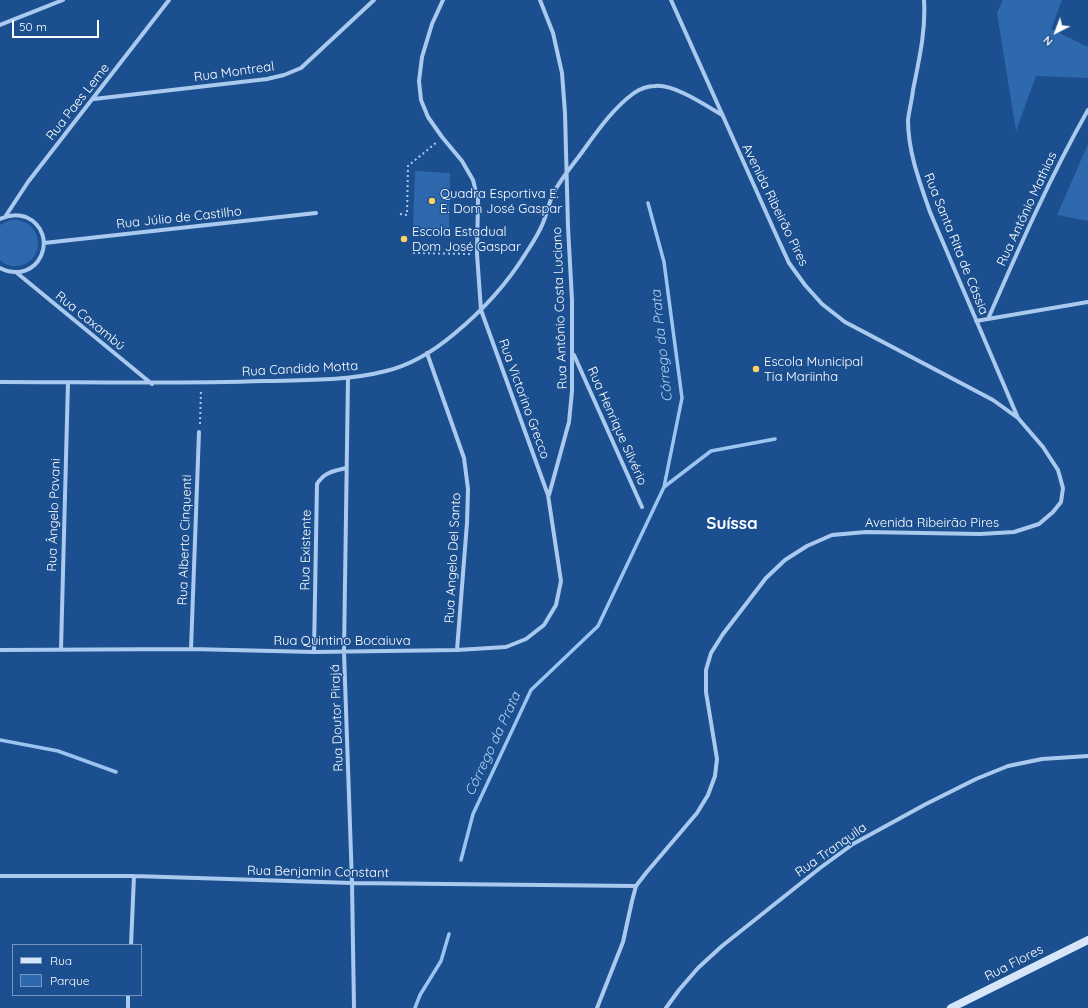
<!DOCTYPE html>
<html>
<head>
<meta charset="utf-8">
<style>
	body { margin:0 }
	#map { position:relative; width:1088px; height:1008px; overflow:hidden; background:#1b4f8f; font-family:Quicksand,sans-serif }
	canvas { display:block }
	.legend { position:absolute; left:12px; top:944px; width:130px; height:52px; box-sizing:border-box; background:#1b4f8f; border:1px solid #7695bc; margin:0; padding:5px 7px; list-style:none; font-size:12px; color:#fff }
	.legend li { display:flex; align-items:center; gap:8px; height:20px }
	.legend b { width:20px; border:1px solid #7695bc }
	.north { position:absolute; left:1036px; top:12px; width:40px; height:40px; -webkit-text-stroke:3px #1b4f8f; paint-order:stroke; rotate:222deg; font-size:11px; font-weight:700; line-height:16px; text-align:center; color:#fff }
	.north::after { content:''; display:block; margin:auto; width:14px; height:18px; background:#fff; clip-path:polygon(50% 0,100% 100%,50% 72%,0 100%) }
	.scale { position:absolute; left:12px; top:20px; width:87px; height:18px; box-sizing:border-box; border:2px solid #fff; border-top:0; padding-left:5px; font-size:12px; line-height:14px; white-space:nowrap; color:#fff; -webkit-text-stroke:3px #1b4f8f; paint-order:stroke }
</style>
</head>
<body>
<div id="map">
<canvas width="1088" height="1008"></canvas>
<ul class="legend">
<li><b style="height:5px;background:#d6e6fa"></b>Rua</li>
<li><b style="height:11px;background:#2e69ad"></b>Parque</li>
</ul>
<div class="north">N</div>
<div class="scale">50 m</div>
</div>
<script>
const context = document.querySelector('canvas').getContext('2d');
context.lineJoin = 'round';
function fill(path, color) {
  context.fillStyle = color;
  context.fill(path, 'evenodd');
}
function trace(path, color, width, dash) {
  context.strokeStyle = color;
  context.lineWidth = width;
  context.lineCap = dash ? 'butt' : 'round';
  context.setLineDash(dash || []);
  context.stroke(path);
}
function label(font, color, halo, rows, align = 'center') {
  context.font = font + ' Quicksand,sans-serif';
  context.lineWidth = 3;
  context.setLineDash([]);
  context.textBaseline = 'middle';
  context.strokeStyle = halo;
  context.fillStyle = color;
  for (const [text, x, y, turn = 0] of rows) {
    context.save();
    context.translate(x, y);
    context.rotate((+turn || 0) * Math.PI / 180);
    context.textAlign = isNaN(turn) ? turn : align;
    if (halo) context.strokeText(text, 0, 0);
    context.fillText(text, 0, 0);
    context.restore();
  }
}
fill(new Path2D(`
	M 1003,0 L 1062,0 L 1051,29 L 1088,47 L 1088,78 L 1036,76 L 1016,131 L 997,13 Z
	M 1088,144 L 1088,221 L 1057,215 Z
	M 415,171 L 450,173 L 449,231 L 413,230 Z
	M 10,220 C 46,217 47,267 14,266 C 9,266 4,264 0,260 L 0,225 Z`), '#2e69ad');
trace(new Path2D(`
	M 664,487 L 711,451 L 775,439
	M 0,740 L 58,751 L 116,772
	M 461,860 L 473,814 L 531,690 L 598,626 L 664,487 L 682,398 L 664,262 L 648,203
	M 415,1008 L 420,995 L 441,961 L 449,934`), '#9cc4f0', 3.5);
trace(new Path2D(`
	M 400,214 L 407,215 L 408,166 L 437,142
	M 413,253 L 470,254
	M 200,424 L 201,389`), '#a9c9ee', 2, [2, 3]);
trace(new Path2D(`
	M 540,0 L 553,33 L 562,73 L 565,113 L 568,227 L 572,300 L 572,391 L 569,422 L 549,495
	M 924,0 C 926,31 919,60 913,90 C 912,100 909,111 908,120 C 908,152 920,183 930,212 L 1018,418
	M 0,25 L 63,0
	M 94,99 L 267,79 L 284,75 L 301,68 L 374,0
	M 5,217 L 28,182 L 169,0
	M 0,219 C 8,215 17,214 26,217 C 61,233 40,287 0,268
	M 44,243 L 316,213
	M 17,273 L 152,384
	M 988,319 C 1019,248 1050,177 1088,110
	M 976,321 L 1088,302
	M 427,353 L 464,458 L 468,489 L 467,523 L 457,650
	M 574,355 L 642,507
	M 348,378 L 344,652 L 352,883 L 354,1008
	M 0,382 C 88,382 177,384 265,381 C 306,380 347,381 386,371 C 411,365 435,350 454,334 C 482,311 507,284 526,253 C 532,244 539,233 543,223 C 547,213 549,203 553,194 C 560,180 571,167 580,155 C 596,133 612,109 634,93 C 640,89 648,86 655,86 C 674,84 705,105 722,115
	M 61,649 L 68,382
	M 191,649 L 199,432
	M 0,650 L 191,649 L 314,652 L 457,650 L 506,647 L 526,639 L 544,625 L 556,605 L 561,581 L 548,495 L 481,310 L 477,254 L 478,200 L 473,180 L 462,161 L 442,137 L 428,117 L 421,100 L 419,81 L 422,57 L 432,24 L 443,0
	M 314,652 L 317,484 C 324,472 334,471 346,468
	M 0,876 L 134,876 L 352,883 L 636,886
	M 131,945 L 134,876
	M 128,1008 L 128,995
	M 597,1008 L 623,942 L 632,901 L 636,886 L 646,873 L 697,813 L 708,795 L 715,776 L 717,759 L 706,692 L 706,670 L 711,653 L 723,634 L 766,578 L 785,560 L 807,546 L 832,535 L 866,532 L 980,534 L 1014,532 L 1039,524 L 1053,512 L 1061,502 L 1063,488 L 1058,470 L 1043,447 L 1018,418 L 993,400 L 845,322 L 822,304 L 805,285 L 789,263 L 778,239 L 671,0
	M 666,1008 L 679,990 L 698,968 L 722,946 L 820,868 L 853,844 L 926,804 L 976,779 L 1008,766 L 1042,759 L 1088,756`), '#a9c9ee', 4);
trace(new Path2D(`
	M 951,1008 L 1088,940`), '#d6e6fa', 8);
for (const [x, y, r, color] of [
	[432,201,4,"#ffd166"],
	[404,239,4,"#ffd166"],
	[756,369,4,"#ffd166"]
]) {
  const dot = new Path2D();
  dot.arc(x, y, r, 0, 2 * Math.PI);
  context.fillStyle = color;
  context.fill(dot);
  trace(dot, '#1b4f8f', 1.5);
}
label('13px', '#fff', '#1b4f8f', [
	["Rua Montreal",234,72,-8],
	["Rua Paes Leme",78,102,-52],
	["Avenida Ribeirão Pires",775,205,64],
	["Rua Antônio Mathias",1027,209,-65],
	["Rua Júlio de Castilho",179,218,-6],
	["Rua Santa Rita de Cássia",956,244,68],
	["Rua Antônio Costa Luciano",560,308,-92],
	["Rua Caxambú",90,321,39],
	["Rua Candido Motta",300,369,-3],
	["Rua Victorino Grecco",524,399,70],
	["Rua Henrique Silvério",617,426,66],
	["Rua Ângelo Pavani",54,515,-88],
	["Avenida Ribeirão Pires",932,523],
	["Rua Alberto Cinquenti",185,540,-88],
	["Rua Existente",306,550,-89],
	["Rua Angelo Del Santo",453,558,-87],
	["Rua Quintino Bocaiuva",342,641],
	["Rua Doutor Pirajá",337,718,-92],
	["Rua Tranquila",831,850,-35],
	["Rua Benjamin Constant",318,872,1],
	["Rua Flores",1014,963,-27]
]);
label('13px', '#fff', '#1b4f8f', [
	["Quadra Esportiva E.",440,194],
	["E. Dom José Gaspar",440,209],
	["Escola Estadual",412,232],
	["Dom José Gaspar",412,247],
	["Escola Municipal",764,362],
	["Tia Mariinha",764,377]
], 'left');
label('italic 14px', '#b5d3f5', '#1b4f8f', [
	["Córrego da Prata",662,346,-96],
	["Córrego da Prata",493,744,-65]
]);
label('bold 17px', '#fff', '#1b4f8f', [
	["Suíssa",732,524]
]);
</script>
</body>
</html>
